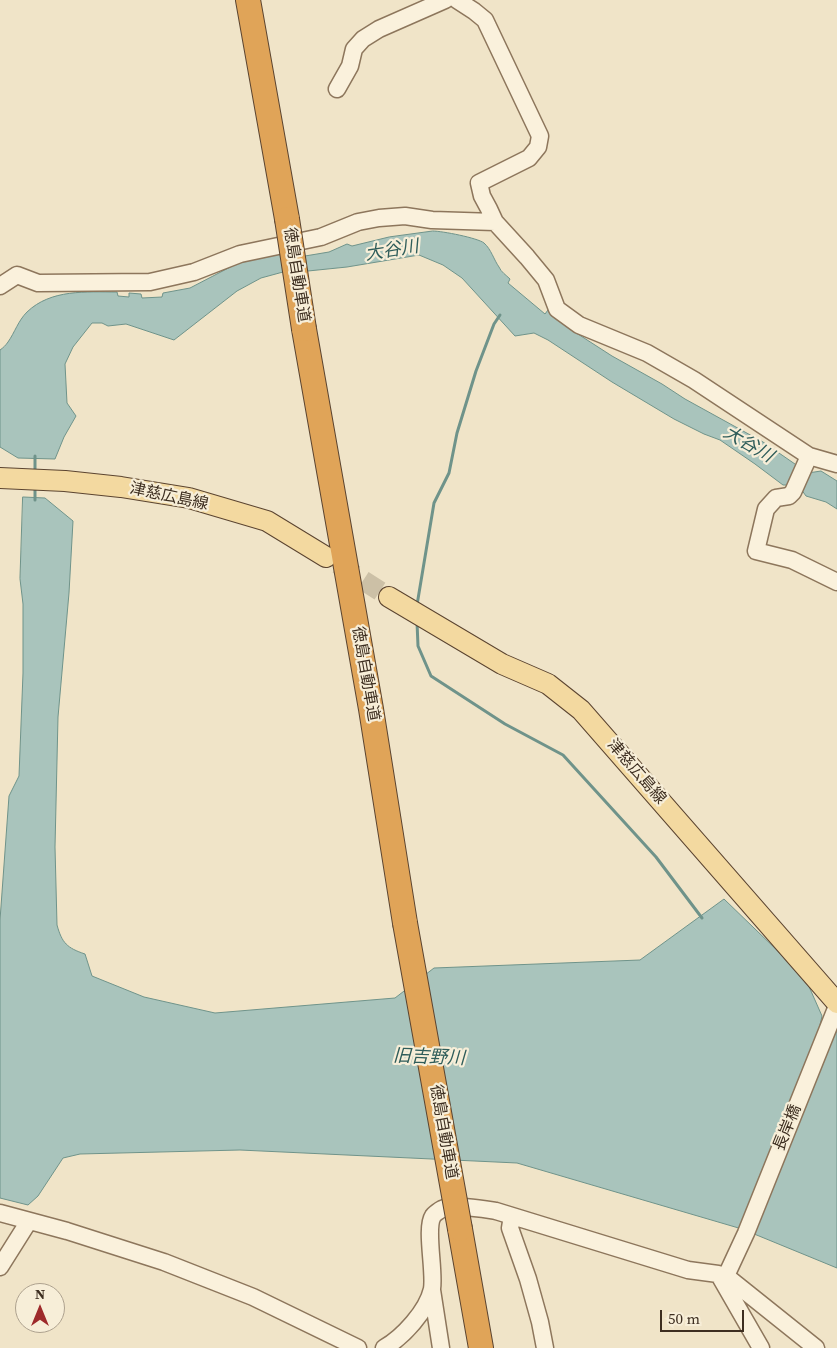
<!DOCTYPE html>
<html>
<head>
<meta charset="utf-8">
<style>
	body { margin:0 }
	#map { position:relative; width:837px; height:1348px; overflow:hidden; background:#f0e4c8; font-family:"Source Serif 4",serif }
	canvas { display:block }
	.north { position:absolute; left:15px; top:1283px; width:50px; height:50px; box-sizing:border-box; background:#f7eed8; border:1px solid #ada18e; border-radius:50%; rotate:0deg; font-size:14px; font-weight:700; line-height:20px; text-align:center; color:#3d2e20 }
	.north::after { content:''; display:block; margin:auto; width:18px; height:22px; background:#9e2a2b; clip-path:polygon(50% 0,100% 100%,50% 72%,0 100%) }
	.scale { position:absolute; left:660px; top:1310px; width:84px; height:22px; box-sizing:border-box; border:2px solid #3d2e20; border-top:0; padding-left:6px; font-size:15px; line-height:18px; white-space:nowrap; color:#3d2e20; -webkit-text-stroke:4px #f7eed8; paint-order:stroke }
</style>
</head>
<body>
<div id="map">
<canvas width="837" height="1348"></canvas>
<div class="north">N</div>
<div class="scale">50 m</div>
</div>
<script>
const context = document.querySelector('canvas').getContext('2d');
context.lineJoin = 'round';
function fill(path, color) {
  context.fillStyle = color;
  context.fill(path, 'evenodd');
}
function trace(path, color, width, dash) {
  context.strokeStyle = color;
  context.lineWidth = width;
  context.lineCap = dash ? 'butt' : 'round';
  context.setLineDash(dash || []);
  context.stroke(path);
}
function label(font, color, halo, rows, align = 'center') {
  context.font = font + ' "Source Serif 4","Noto Sans JP",serif';
  context.lineWidth = 4.5;
  context.setLineDash([]);
  context.textBaseline = 'middle';
  context.strokeStyle = halo;
  context.fillStyle = color;
  for (const [text, x, y, turn = 0] of rows) {
    context.save();
    context.translate(x, y);
    context.rotate((+turn || 0) * Math.PI / 180);
    context.textAlign = isNaN(turn) ? turn : align;
    if (halo) context.strokeText(text, 0, 0);
    context.fillText(text, 0, 0);
    context.restore();
  }
}
const water = new Path2D(`
	M 433,231 C 442,231 478,238 484,243 C 491,249 494,260 499,267 C 501,272 506,275 510,279 L 508,283 L 545,314 L 548,310 L 567,327 L 612,356 L 662,384 L 685,399 L 763,442 L 808,473 L 821,471 L 837,481 L 837,509 L 826,502 L 806,496 L 801,489 L 792,485 L 783,485 L 755,464 L 720,440 L 704,434 L 674,419 L 612,382 L 548,340 L 534,333 L 515,336 L 462,278 L 443,265 L 419,255 L 347,267 L 308,271 L 283,272 L 261,278 L 237,291 L 174,340 L 126,324 L 108,326 L 102,323 L 92,323 L 73,347 L 65,364 L 67,403 L 76,416 L 64,437 L 55,459 L 18,458 L 0,447 L 0,350 C 3,348 6,345 8,342 C 15,332 18,321 27,312 C 51,289 86,292 117,292 L 118,296 L 129,297 L 129,293 L 141,294 L 142,298 L 162,297 L 163,293 L 190,288 L 240,262 L 282,253 L 283,257 L 305,256 L 329,252 L 347,244 L 352,246 L 389,237 Z
	M 23,497 L 45,498 L 73,521 L 69,593 L 58,717 L 55,847 L 57,925 C 62,943 67,948 85,954 L 92,976 L 144,997 L 215,1013 L 395,998 L 434,968 L 640,960 L 724,899 L 784,957 L 807,982 L 822,1016 L 820,1025 L 837,1032 L 837,1268 L 742,1229 L 517,1163 L 240,1150 L 80,1154 L 63,1158 L 38,1196 L 28,1205 L 0,1198 L 0,920 L 9,796 L 19,776 L 23,673 L 23,604 L 20,579 Z`);
fill(water, '#a9c4bc');
trace(water, '#6f938a', 1);
trace(new Path2D(`
	M 35,473 L 35,456
	M 35,500 L 35,486
	M 417,605 L 434,503 L 449,473 L 457,433 L 476,371 L 494,324 L 500,315
	M 417,622 L 418,646 L 431,676 L 505,724 L 563,755 L 656,857 L 702,918`), '#6f938a', 3);
trace(new Path2D(`
	M 338,564 L 389,597`), '#ccc0a6', 20, [20, 10]);
const minor = new Path2D(`
	M 457,0 L 474,11 L 485,20 L 540,136 L 538,147 L 529,158 L 479,183 L 482,196 L 489,209 L 495,222 L 527,257 L 546,280 L 557,309 L 579,325 L 647,353 L 694,380 L 809,456 L 837,464
	M 337,89 L 350,66 L 354,49 L 363,39 L 379,29 L 445,0
	M 0,286 L 17,275 L 38,283 L 150,282 L 194,272 L 240,254 L 321,237 L 358,222 L 379,218 L 405,216 L 432,220 L 495,222
	M 809,456 L 793,492 L 789,496 L 776,498 L 766,509 L 756,551 L 792,560 L 837,582
	M 0,1213 L 67,1231 L 164,1262 L 253,1297 L 358,1348
	M 512,1216 L 510,1228 L 528,1279 L 540,1322 L 545,1348
	M 0,1267 L 29,1221
	M 719,1275 L 761,1348
	M 726,1276 L 816,1348
	M 432,1290 L 441,1348
	M 384,1348 C 403,1337 427,1311 432,1289 C 435,1271 425,1228 433,1216 C 434,1214 440,1210 442,1209 C 453,1204 483,1209 496,1211 L 688,1270 L 718,1274 L 726,1276 L 746,1233 L 837,1006`);
const major = new Path2D(`
	M 0,478 L 65,481 L 121,487 L 189,498 L 267,521 L 326,557
	M 389,597 L 502,664 L 548,684 L 581,710 L 837,1003`);
const highway = new Path2D(`
	M 248,0 L 287,219
	M 304,329 L 371,709 L 405,923
	M 460,1229 L 481,1348`);
trace(minor, '#8d765c', 19);
trace(major, '#5b4430', 22);
trace(highway, '#5b4430', 26);
trace(minor, '#faf1dc', 16);
trace(major, '#f3d9a0', 20);
trace(highway, '#e0a458', 24);
const highwayBridge = new Path2D(`
	M 287,219 L 304,329
	M 405,923 L 460,1229`);
trace(highwayBridge, '#5b4430', 26, []);
trace(highwayBridge, '#e0a458', 24);
label('16px', '#3d2e20', '#f7eed8', [
	["徳島自動車道",296,275,81],
	["津慈広島線",169,497,12],
	["徳島自動車道",365,674,80],
	["津慈広島線",636,772,49],
	["長岸橋",788,1128,-68],
	["徳島自動車道",443,1132,80]
]);
label('italic 18px', '#2f5d5a', '#f7eed8', [
	["大谷川",392,251,-9],
	["大谷川",748,445,30],
	["旧吉野川",429,1058,2]
]);
</script>
</body>
</html>
